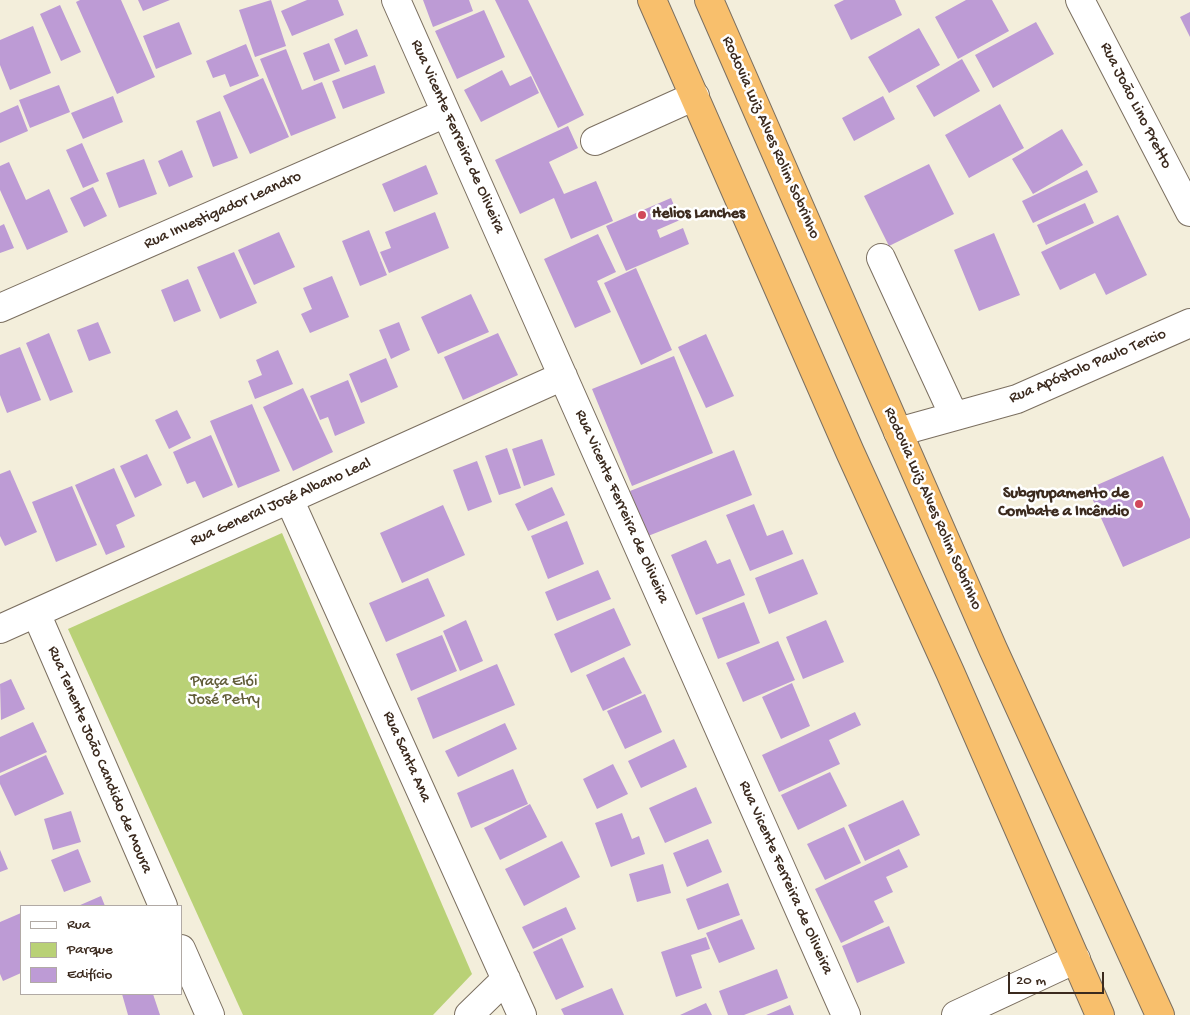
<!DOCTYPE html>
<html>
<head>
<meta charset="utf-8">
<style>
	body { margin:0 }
	#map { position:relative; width:1190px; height:1015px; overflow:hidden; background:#f3eedb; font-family:"Gochi Hand",sans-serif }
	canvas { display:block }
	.legend { position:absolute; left:20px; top:905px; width:162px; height:90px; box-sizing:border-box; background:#fff; border:1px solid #b1aaa5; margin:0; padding:6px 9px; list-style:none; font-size:15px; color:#3b2a1e }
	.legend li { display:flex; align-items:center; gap:10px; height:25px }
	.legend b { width:25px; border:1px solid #b1aaa5 }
	.scale { position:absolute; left:1008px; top:972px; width:96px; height:22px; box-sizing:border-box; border:2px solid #3b2a1e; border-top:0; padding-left:6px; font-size:15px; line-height:18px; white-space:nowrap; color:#3b2a1e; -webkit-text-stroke:4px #fff; paint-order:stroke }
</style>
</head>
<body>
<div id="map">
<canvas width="1190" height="1015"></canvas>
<ul class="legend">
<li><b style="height:6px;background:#fff"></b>Rua</li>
<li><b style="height:14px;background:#b9d176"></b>Parque</li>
<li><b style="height:14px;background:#bd9bd5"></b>Edifício</li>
</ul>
<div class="scale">20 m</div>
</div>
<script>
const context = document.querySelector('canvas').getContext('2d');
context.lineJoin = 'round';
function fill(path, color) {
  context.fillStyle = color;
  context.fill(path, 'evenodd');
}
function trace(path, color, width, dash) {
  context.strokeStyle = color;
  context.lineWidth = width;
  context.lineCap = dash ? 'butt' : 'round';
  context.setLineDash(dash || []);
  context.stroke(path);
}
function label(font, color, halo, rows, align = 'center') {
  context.font = font + ' "Gochi Hand",sans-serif';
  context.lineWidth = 5;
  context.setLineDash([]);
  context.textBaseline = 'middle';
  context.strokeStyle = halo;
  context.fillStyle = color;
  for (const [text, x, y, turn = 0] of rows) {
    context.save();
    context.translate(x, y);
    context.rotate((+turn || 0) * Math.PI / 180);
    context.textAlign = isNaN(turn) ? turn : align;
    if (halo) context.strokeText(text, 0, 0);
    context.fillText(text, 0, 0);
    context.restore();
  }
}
fill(new Path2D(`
	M 282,533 L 472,974 L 433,1015 L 243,1015 L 68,629 Z`), '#b9d176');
fill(new Path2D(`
	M 80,0 L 121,0 L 155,77 L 117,94 L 76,2 Z
	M 138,0 L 170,0 L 143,11 Z
	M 271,0 L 286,46 L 255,57 L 239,10 Z
	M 307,0 L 338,0 L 344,15 L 292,36 L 281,11 Z
	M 423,0 L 469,0 L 473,11 L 433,27 Z
	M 495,0 L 528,0 L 584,115 L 558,128 Z
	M 844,0 L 895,0 L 902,15 L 851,40 L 834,5 Z
	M 966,0 L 992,0 L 1009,31 L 958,59 L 935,17 Z
	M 60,5 L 81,52 L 61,61 L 40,14 Z
	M 484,10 L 505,57 L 457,79 L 435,31 Z
	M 1190,12 L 1190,37 L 1180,17 Z
	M 179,22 L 192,54 L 156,69 L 143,36 Z
	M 1036,22 L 1054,54 L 993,88 L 975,55 Z
	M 33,26 L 51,73 L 10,90 L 0,65 L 0,40 Z
	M 919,28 L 940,65 L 889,93 L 868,57 Z
	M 357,29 L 368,56 L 345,65 L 334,39 Z
	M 329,43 L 340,71 L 314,81 L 303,53 Z
	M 246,44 L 259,76 L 230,87 L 225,74 L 213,78 L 206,61 Z
	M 286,49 L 302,90 L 322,82 L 336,118 L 291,136 L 260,59 Z
	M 962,59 L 980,91 L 934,117 L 916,86 Z
	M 375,65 L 385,93 L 343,109 L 332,81 Z
	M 502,70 L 510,86 L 531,76 L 539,93 L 481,122 L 464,90 Z
	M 263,78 L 289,137 L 250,154 L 223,96 Z
	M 59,85 L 70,112 L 30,128 L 19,100 Z
	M 113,96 L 123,122 L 83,139 L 71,113 Z
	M 883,96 L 895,119 L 854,141 L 842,118 Z
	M 1000,104 L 1024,148 L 969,178 L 945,135 Z
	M 18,105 L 28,131 L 0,143 L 0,113 Z
	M 220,111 L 238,158 L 213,167 L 196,121 Z
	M 568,126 L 578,148 L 549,162 L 564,194 L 596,181 L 613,221 L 571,239 L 554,198 L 520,214 L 495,160 Z
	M 1062,129 L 1083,165 L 1033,194 L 1012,159 Z
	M 82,143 L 99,181 L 83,188 L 66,150 Z
	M 182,150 L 193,177 L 169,187 L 158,161 Z
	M 144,159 L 157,194 L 119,208 L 106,173 Z
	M 9,162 L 26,200 L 49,189 L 68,232 L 27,250 L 0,190 L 0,166 Z
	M 929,164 L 954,214 L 889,246 L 864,196 Z
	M 426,165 L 438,194 L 394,212 L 382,184 Z
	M 1087,170 L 1098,192 L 1033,223 L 1022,201 Z
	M 93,187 L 107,216 L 84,227 L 70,198 Z
	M 671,198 L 680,220 L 657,230 L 660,238 L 683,228 L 689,244 L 626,271 L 606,226 Z
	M 1085,203 L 1094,223 L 1046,245 L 1037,225 Z
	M 435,212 L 449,248 L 389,273 L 380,252 L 391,248 L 385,232 Z
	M 1118,215 L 1147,275 L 1106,295 L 1095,273 L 1060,290 L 1041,252 Z
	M 4,224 L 14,248 L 0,253 L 0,226 Z
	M 369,230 L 387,275 L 360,286 L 342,241 Z
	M 279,232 L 295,267 L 254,285 L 238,250 Z
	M 994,233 L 1020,295 L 979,311 L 954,250 Z
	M 598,234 L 616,272 L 597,281 L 611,312 L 575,328 L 544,259 Z
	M 234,252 L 257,303 L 220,319 L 197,267 Z
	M 636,268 L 672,350 L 641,365 L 604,283 Z
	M 332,276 L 349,317 L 310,333 L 301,314 L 312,309 L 303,288 Z
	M 188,279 L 201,311 L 174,322 L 161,290 Z
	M 471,294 L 489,332 L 438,354 L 421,317 Z
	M 98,322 L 111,353 L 89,361 L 77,330 Z
	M 399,322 L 410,350 L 391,359 L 379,330 Z
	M 49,333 L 73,392 L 50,401 L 26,343 Z
	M 498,333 L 518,375 L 463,400 L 444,357 Z
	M 706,334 L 734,396 L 706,408 L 678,347 Z
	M 20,347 L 41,400 L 7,413 L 0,395 L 0,355 Z
	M 278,350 L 293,384 L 255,399 L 248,381 L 262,375 L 256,360 Z
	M 674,356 L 713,453 L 632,486 L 592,389 Z
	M 386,358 L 398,387 L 361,403 L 349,374 Z
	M 348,380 L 365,423 L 335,436 L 328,417 L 320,420 L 310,396 Z
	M 303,388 L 333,452 L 293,471 L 263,407 Z
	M 252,404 L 280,471 L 238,488 L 210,421 Z
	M 177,410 L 191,438 L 169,449 L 155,420 Z
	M 211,435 L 233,485 L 203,498 L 195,481 L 187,484 L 173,452 Z
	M 542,439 L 555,475 L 524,486 L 512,449 Z
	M 507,448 L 521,488 L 499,495 L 485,456 Z
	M 734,450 L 752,495 L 648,536 L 630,491 Z
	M 147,454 L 162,485 L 135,498 L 120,466 Z
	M 1163,456 L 1190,519 L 1190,538 L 1123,567 L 1088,489 Z
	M 477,461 L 492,502 L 468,511 L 453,470 Z
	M 114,468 L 135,516 L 116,525 L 125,547 L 106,555 L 75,485 Z
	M 10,470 L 37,532 L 5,546 L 0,536 L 0,474 Z
	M 72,486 L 97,545 L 56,562 L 32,502 Z
	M 552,487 L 565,515 L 528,531 L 515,504 Z
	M 754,504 L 767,536 L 783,530 L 793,554 L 750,571 L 726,515 Z
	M 443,505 L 465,555 L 402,583 L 380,533 Z
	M 567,521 L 584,564 L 548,579 L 531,536 Z
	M 706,540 L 717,564 L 730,559 L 745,595 L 696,615 L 671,555 Z
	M 803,559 L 818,594 L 769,614 L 755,578 Z
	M 598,570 L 611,599 L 557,621 L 545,592 Z
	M 428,578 L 445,616 L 386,642 L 369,603 Z
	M 744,602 L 760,643 L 718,659 L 702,618 Z
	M 614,608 L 631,645 L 571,673 L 554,634 Z
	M 466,620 L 483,661 L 460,671 L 443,631 Z
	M 826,620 L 844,662 L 803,679 L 786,637 Z
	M 442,635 L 457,671 L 411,691 L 396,654 Z
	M 778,641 L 795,680 L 743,702 L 726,663 Z
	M 624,657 L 642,693 L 603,711 L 586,675 Z
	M 497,664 L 515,705 L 433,739 L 417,698 Z
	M 11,679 L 25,709 L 1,720 L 0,684 Z
	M 792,683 L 810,726 L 781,739 L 762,697 Z
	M 645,694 L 662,732 L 625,749 L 607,711 Z
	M 855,712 L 861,725 L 829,740 L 840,764 L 779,792 L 762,755 Z
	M 33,722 L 47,752 L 0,773 L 0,737 Z
	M 505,723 L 517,749 L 458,777 L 445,751 Z
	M 674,739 L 687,767 L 641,788 L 628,761 Z
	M 46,755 L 64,794 L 15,816 L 0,784 L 0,776 Z
	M 613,764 L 628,794 L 597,809 L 583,779 Z
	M 513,769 L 528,804 L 471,828 L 457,793 Z
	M 830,772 L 847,806 L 798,830 L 781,795 Z
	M 696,787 L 712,823 L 665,843 L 649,808 Z
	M 903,800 L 920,835 L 865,861 L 848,825 Z
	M 530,804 L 547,837 L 500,860 L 484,828 Z
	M 71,811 L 81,842 L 53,850 L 44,819 Z
	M 622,813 L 632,839 L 639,836 L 645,854 L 611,867 L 595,823 Z
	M 844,827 L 861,863 L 825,880 L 807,844 Z
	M 708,839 L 722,872 L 687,887 L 673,853 Z
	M 562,841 L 580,877 L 524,906 L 505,869 Z
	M 78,849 L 91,882 L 64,892 L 51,860 Z
	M 899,849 L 908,867 L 886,877 L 893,892 L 874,901 L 884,922 L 841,943 L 815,889 Z
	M 0,850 L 8,869 L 0,872 Z
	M 663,864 L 671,893 L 637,902 L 629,874 Z
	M 728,883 L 740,915 L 698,930 L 686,899 Z
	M 101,896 L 105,906 L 78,906 Z
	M 566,907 L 576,929 L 533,949 L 522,927 Z
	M 21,913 L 21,973 L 3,981 L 0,974 L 0,922 Z
	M 742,919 L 755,949 L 719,963 L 706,933 Z
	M 889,926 L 905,963 L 857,983 L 842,946 Z
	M 706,937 L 710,949 L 691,955 L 702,988 L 676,997 L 661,952 Z
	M 562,938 L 584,987 L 556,1000 L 533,952 Z
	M 777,969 L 788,998 L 744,1015 L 728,1015 L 719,991 Z
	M 612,988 L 624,1015 L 564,1015 L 561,1009 Z
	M 122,994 L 153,994 L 160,1015 L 128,1015 Z
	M 706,1003 L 712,1015 L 680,1015 Z
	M 790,1005 L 794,1015 L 766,1015 Z`), '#bd9bd5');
const minor = new Path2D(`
	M 396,0 L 846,1015
	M 1080,0 L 1190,212
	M 595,141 L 695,96
	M 881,258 L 954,416
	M 0,308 L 446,113
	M 898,432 L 1017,399 L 1190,323
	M 289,499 L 522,1015
	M 36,613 L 163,906
	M 0,629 L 563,376
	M 181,949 L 210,1015
	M 469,1015 L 506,979
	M 956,1015 L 1076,959`);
const highway = new Path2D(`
	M 652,0 L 850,452 L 950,672 L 1100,1015
	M 709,0 L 993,649 L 1160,1015`);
trace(minor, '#7b6f60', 30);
trace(highway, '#7b6f60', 30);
trace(minor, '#fff', 28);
trace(highway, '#f8bf6c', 28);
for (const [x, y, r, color] of [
	[642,215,5,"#d1495b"],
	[1139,504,5,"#d1495b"]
]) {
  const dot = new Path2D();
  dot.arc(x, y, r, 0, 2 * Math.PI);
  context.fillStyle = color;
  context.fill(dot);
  trace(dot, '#fff', 2);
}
label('16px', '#3b2a1e', '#fff', [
	["Rua João Lino Pretto",1135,106,63],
	["Rua Vicente Ferreira de Oliveira",457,137,66],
	["Rodovia Luiz Alves Rolim Sobrinho",770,138,66],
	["Rua Investigador Leandro",223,211,-24],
	["Rua Apóstolo Paulo Tercio",1088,367,-23],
	["Rua General José Albano Leal",281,503,-24],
	["Rua Vicente Ferreira de Oliveira",621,507,66],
	["Rodovia Luiz Alves Rolim Sobrinho",932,509,66],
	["Rua Santa Ana",406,757,66],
	["Rua Tenente João Candido de Moura",99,760,67],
	["Rua Vicente Ferreira de Oliveira",785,878,66]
]);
label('bold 16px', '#3b2a1e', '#fff', [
	["Helios Lanches",652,215],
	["Subgrupamento de",1129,495,"right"],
	["Combate a Incêndio",1129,513,"right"]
], 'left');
label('16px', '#615c38', '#fff', [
	["Praça Elói",224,683],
	["José Petry",224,701]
]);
</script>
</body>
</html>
